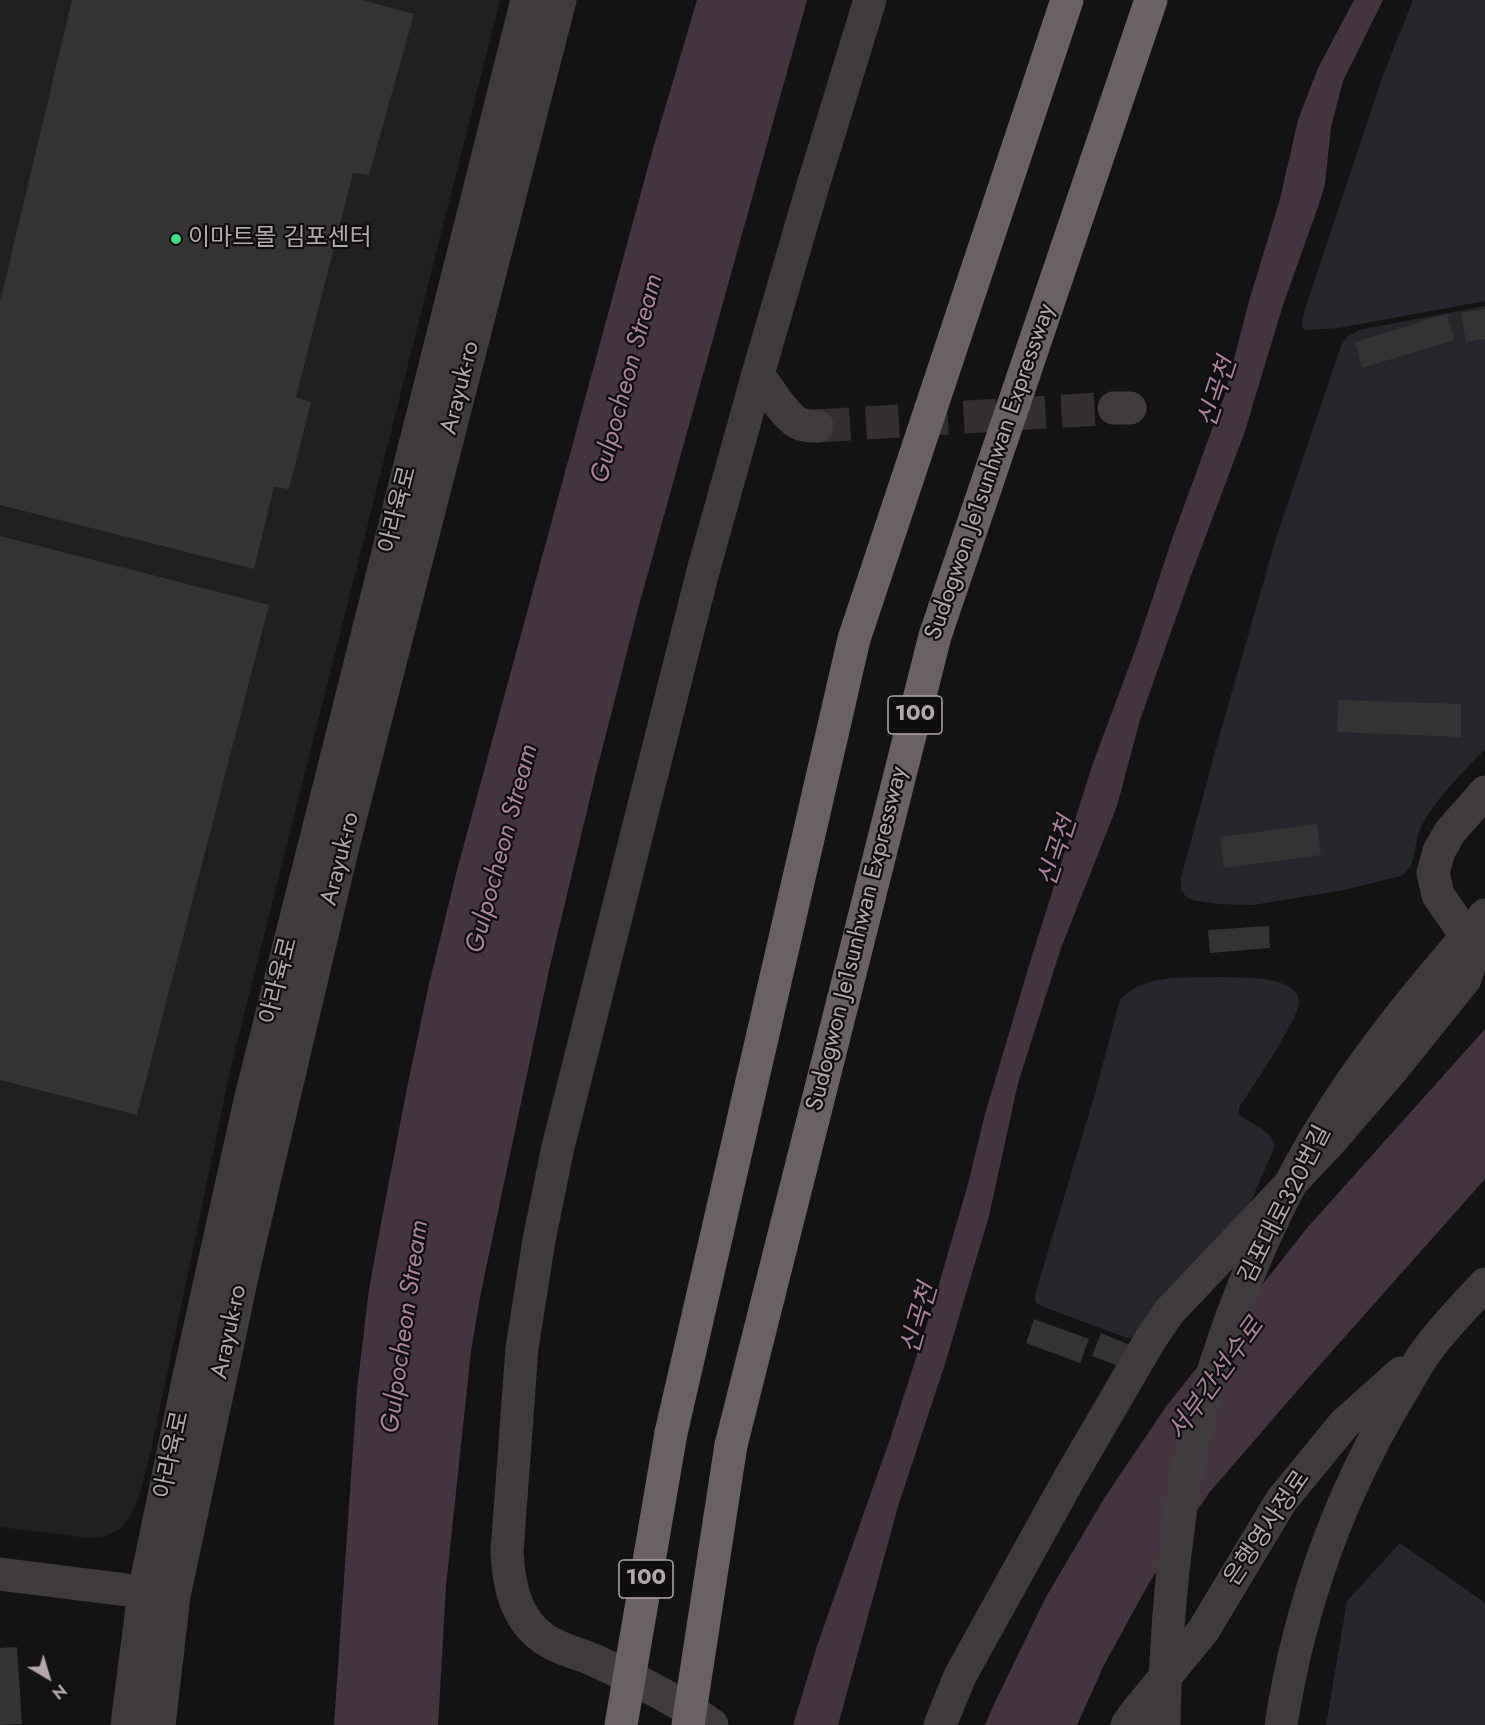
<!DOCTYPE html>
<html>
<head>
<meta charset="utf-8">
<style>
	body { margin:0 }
	#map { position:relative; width:1485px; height:1725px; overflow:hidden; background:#141313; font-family:Jost,sans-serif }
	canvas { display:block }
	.north { position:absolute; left:18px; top:1647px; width:60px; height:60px; -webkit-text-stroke:4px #0f0e0e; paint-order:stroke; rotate:142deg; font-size:16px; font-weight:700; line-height:24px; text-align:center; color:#b3a6ad }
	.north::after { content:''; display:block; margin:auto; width:21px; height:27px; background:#b3a6ad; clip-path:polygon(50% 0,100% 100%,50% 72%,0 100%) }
</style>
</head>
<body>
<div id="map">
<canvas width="1485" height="1725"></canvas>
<div class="north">N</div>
</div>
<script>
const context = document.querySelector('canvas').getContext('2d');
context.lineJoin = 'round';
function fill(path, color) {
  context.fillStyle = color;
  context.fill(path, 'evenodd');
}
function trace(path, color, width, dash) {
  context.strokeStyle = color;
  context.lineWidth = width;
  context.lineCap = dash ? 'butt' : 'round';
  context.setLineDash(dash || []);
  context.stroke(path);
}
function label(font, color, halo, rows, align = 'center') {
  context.font = font + ' Jost,"Noto Sans KR",sans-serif';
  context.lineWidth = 4.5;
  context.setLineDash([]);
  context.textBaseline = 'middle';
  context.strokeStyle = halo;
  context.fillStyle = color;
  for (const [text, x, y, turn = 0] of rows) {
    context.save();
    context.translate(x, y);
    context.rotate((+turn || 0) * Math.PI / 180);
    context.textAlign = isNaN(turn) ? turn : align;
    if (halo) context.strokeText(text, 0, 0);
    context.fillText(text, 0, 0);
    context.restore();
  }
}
fill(new Path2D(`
	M 0,0 L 500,0 L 232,1062 L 151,1451 L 138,1500 L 131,1515 L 121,1529 L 105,1536 L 88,1538 L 0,1527 Z`), '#211f1f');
fill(new Path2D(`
	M 1413,0 L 1485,0 L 1485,301 L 1339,328 L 1304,330 L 1302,326 L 1304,312 L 1383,75 Z
	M 1485,306 L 1485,749 C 1465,770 1426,808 1418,835 C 1413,852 1417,865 1401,876 L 1344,890 L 1253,905 L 1219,904 L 1196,901 L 1186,897 L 1181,889 L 1181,878 L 1216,748 L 1277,535 L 1341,346 L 1347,337 L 1359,330 Z
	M 1220,977 C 1240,978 1273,976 1289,987 C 1295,990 1299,995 1299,1002 C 1299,1019 1251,1089 1239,1108 L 1239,1114 C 1251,1126 1271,1128 1275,1146 L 1250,1203 L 1135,1338 L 1127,1338 L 1041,1306 L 1035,1301 L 1035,1295 L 1096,1090 L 1120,1000 C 1143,973 1187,978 1220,977 Z
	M 1400,1543 L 1485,1603 L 1485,1725 L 1326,1725 L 1347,1601 Z`), '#26272d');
fill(new Path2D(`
	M 697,0 L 807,0 L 638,609 L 595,777 L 549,970 L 481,1292 L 471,1351 L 446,1586 L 438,1725 L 334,1725 L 357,1389 L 369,1289 L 382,1218 L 408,1083 L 429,984 L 457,870 L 652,152 Z
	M 1354,0 L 1383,0 L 1343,81 L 1331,127 L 1325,184 L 1319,204 L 1283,305 L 1244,434 L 1190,578 L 1140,720 L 1117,806 L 1061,948 L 1018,1083 L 989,1216 L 945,1364 L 899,1503 L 838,1725 L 793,1725 L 817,1646 L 890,1439 L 933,1305 L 968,1184 L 985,1114 L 1031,959 L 1092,766 L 1137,645 L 1173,536 L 1225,394 L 1249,301 L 1280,199 L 1298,120 L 1318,68 Z
	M 1485,1029 L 1485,1179 L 1303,1384 L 1209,1493 L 1149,1583 L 1104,1665 L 1077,1725 L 985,1725 L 996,1700 L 1046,1597 L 1105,1497 L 1165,1408 L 1307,1228 Z`), '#443541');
fill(new Path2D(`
	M 72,0 L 362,0 L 414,14 L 369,175 L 353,173 L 296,397 L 311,402 L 289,489 L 274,487 L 254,569 L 0,505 L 0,302 Z
	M 1485,309 L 1485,339 L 1466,342 L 1461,313 Z
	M 1447,314 L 1454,340 L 1362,368 L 1355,342 Z
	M 0,536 L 269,605 L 137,1115 L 0,1080 Z
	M 1338,700 L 1461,704 L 1461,737 L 1337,732 Z
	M 1317,824 L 1321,855 L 1224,868 L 1220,837 Z
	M 1269,926 L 1270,948 L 1210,953 L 1208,930 Z
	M 1034,1319 L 1089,1339 L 1080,1363 L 1026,1343 Z
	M 1101,1333 L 1130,1345 L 1121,1367 L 1092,1356 Z
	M 17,1647 L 22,1724 L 0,1725 L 0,1648 Z`), '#363334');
trace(new Path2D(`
	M 817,426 L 1114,408`), '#343032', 33, [33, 16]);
trace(new Path2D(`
	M 758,374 C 767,387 785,416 798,423 C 804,426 810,426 817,426
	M 1114,408 L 1130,408
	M 0,1574 L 167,1595
	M 127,1725 L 144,1592 L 189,1376 L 250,1101 L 527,0
	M 159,1725 L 174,1596 L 246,1258 L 342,850 L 560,0
	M 712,1725 C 677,1700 637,1680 598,1662 C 584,1655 569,1652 555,1645 C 517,1627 509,1589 507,1552 L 522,1348 L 539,1240 L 558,1147 L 702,575 L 758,374 L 811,192 L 870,0
	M 940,1725 L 960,1676 L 1069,1479 L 1150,1340 L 1169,1312 L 1328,1144 L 1392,1070 L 1465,979 L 1472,957 L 1470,946 L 1463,931 L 1438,895 L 1433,873 L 1439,851 L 1450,832 L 1485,792
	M 1127,1725 L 1137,1711 L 1203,1631 L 1281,1501 L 1344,1424 L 1401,1373
	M 1281,1725 C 1299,1609 1339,1496 1399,1396 C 1409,1380 1417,1363 1428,1349 C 1445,1326 1466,1305 1485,1284`), '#403b3d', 33);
trace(new Path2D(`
	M 671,1433 L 854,639 L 1067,0
	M 731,1445 L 935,636 L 1151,0`), '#696165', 33);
trace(new Path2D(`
	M 1164,1725 C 1165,1660 1169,1595 1178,1531 C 1180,1514 1182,1497 1185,1481 C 1207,1373 1246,1268 1297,1171 C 1347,1077 1416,994 1485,915`), '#403b3d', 33);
trace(new Path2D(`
	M 621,1725 L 671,1433
	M 688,1725 L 731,1445`), '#696165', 33);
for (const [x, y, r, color] of [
	[176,239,6,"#42dd86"]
]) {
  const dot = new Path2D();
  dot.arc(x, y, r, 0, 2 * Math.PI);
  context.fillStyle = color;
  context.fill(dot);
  trace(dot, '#0f0e0e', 2);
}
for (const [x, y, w] of [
	[915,715,54],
	[646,1579,54]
]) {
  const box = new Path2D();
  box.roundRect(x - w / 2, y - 19, w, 38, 4.5);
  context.fillStyle = '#0f0e0e';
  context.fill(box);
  trace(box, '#b3a6ad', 1.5);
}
label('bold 22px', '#b3a6ad', null, [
	["100",915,715],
	["100",646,1579]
]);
label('24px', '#b3a6ad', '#0f0e0e', [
	["이마트몰 김포센터",188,239]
], 'left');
label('24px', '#b3a6ad', '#0f0e0e', [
	["Arayuk-ro",461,388,-76],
	["Sudogwon Je1sunhwan Expressway",991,472,-71],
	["아라육로",399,510,-76],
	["Arayuk-ro",341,859,-76],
	["Sudogwon Je1sunhwan Expressway",858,939,-76],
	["아라육로",280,981,-76],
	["김포대로320번길",1286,1205,-63],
	["Arayuk-ro",230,1332,-78],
	["아라육로",173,1455,-78],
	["은행영사정로",1268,1529,-56]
]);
label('italic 26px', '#ab80a0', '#0f0e0e', [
	["Gulpocheon Stream",628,379,-75],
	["신곡천",1219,393,-72],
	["Gulpocheon Stream",503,849,-75],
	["신곡천",1059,852,-72],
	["신곡천",921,1319,-74],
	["Gulpocheon Stream",406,1327,-82],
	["서부간선수로",1217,1380,-54]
]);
</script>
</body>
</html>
